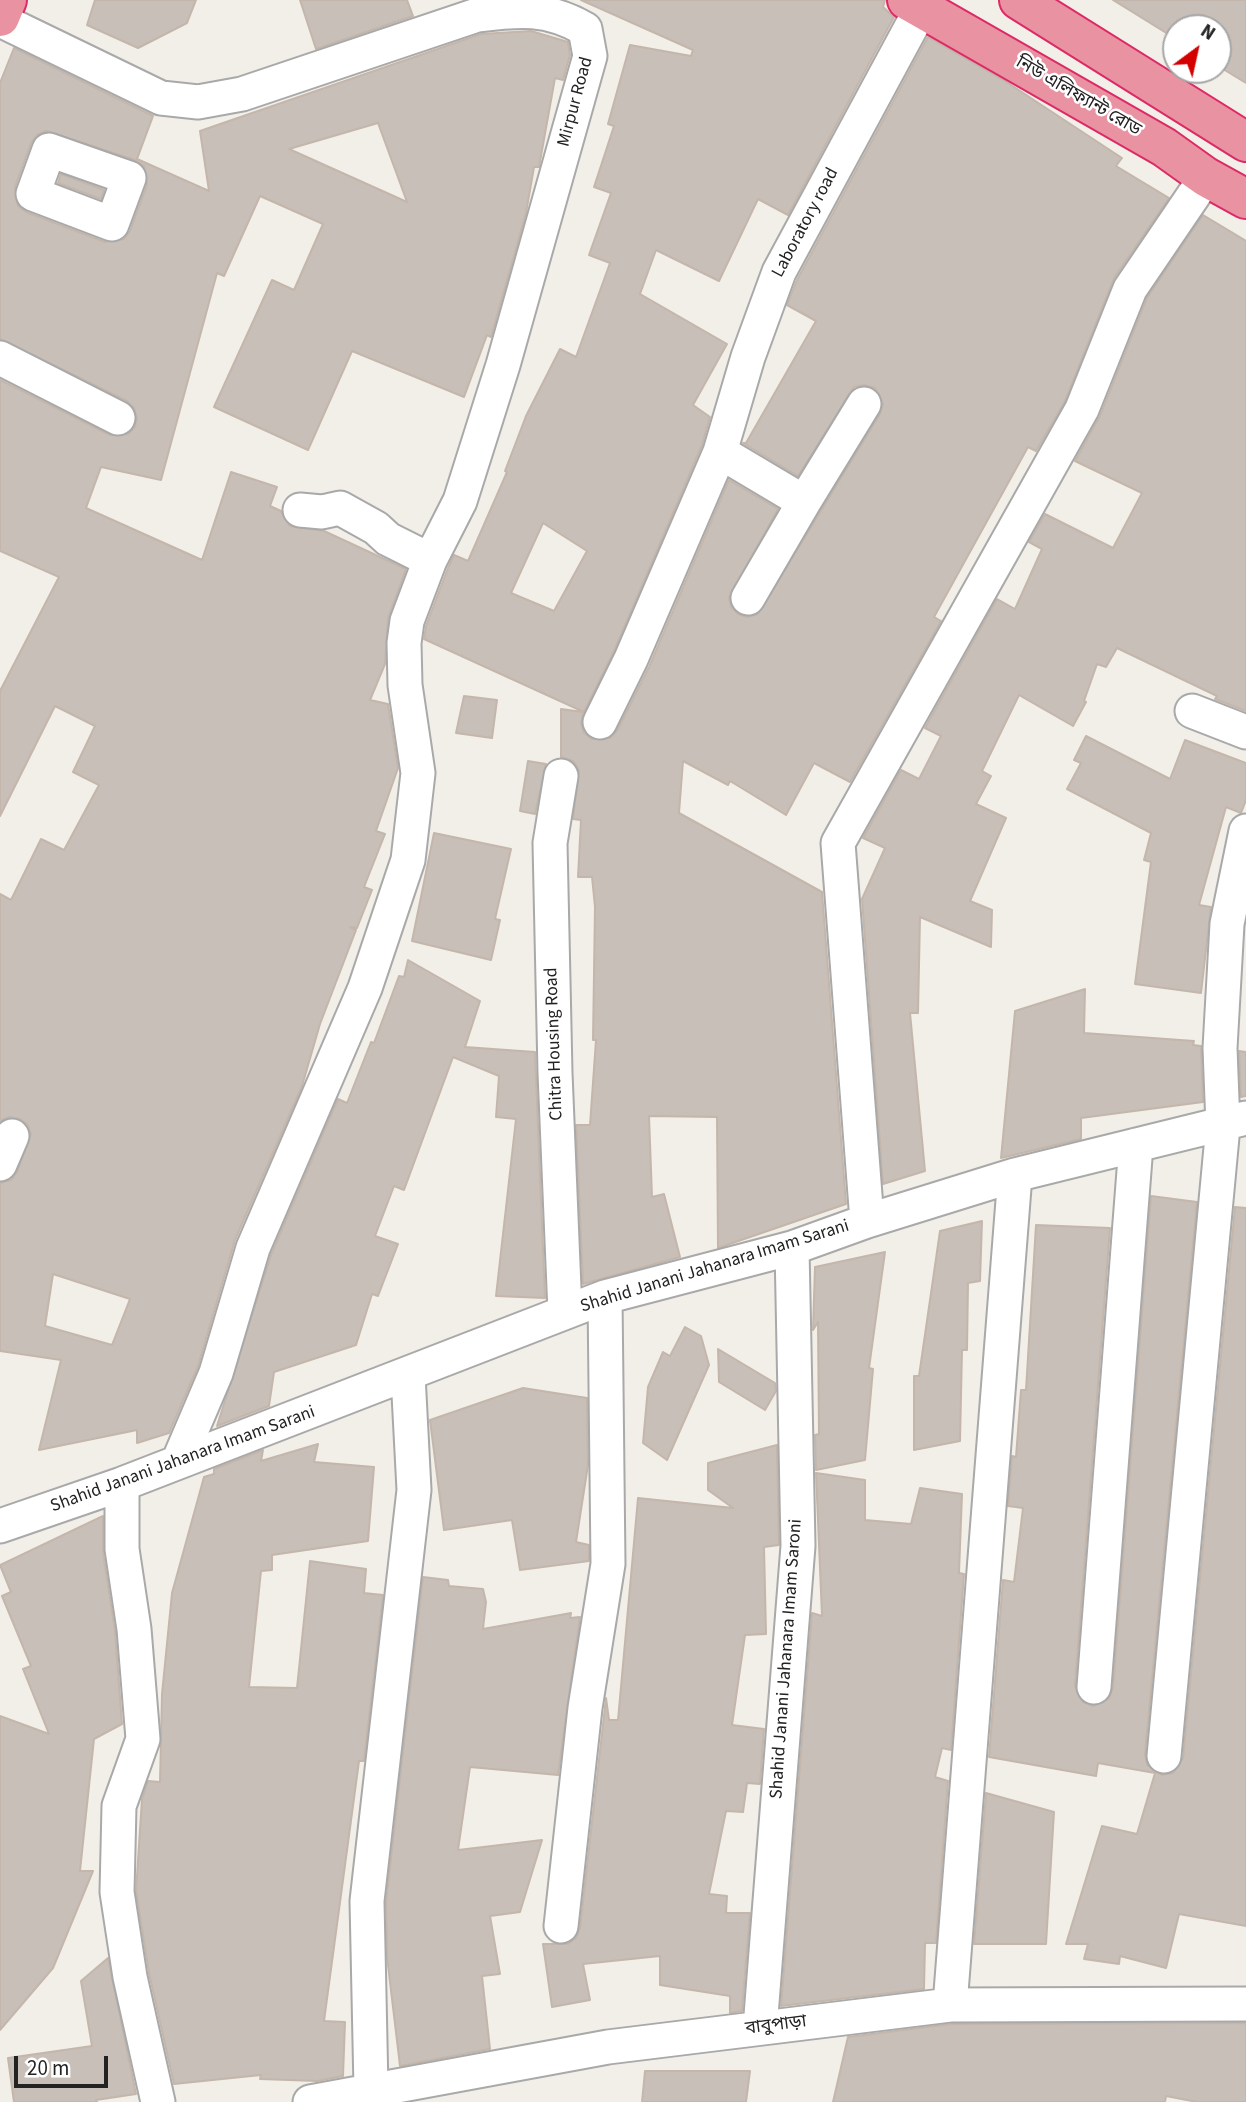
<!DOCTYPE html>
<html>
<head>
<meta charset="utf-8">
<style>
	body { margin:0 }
	#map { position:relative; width:1246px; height:2102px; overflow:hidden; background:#f2efe9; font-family:"Source Sans 3",sans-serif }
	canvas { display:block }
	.north { position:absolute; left:1162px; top:14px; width:70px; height:70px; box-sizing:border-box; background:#fff; border:2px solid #a7a7a7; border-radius:50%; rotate:33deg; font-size:19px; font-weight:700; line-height:28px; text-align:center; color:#222 }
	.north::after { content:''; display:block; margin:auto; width:24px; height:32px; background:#d40000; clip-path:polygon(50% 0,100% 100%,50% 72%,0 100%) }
	.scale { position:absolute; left:14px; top:2056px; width:94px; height:32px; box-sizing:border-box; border:4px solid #222; border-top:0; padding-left:9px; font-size:21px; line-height:24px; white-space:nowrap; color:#222; -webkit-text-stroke:5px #fff; paint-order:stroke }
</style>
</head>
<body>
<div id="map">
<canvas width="1246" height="2102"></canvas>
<div class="north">N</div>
<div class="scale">20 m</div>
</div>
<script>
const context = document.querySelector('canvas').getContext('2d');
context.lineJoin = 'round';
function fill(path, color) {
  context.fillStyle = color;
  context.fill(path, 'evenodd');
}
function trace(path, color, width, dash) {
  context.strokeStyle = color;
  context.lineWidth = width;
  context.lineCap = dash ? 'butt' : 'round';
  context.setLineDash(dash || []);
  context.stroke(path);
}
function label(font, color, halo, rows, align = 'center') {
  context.font = font + ' "Source Sans 3","Noto Sans Bengali",sans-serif';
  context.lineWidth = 5;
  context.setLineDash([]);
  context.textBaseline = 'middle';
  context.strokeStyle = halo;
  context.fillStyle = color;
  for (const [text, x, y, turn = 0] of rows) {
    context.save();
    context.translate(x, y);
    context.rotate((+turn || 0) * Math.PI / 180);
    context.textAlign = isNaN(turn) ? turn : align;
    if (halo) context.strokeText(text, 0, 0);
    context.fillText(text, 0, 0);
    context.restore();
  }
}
const building = new Path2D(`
	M 95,0 L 196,0 L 187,23 L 138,48 L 87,25 Z
	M 300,0 L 407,0 L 413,16 L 316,49 Z
	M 581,0 L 885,0 L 883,7 L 894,17 L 788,215 L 758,199 L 719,281 L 656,250 L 640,294 L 727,344 L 693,405 L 710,417 L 702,445 L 614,651 L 584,712 L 424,639 L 426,626 L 448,568 L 454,555 L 468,561 L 507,472 L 505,471 L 526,416 L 560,349 L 576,357 L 610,263 L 589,255 L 611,193 L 594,187 L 614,126 L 608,124 L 630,45 L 691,56 L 693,50 ZM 543,523 L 587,551 L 554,611 L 511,593 Z
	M 1113,0 L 1246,0 L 1246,83 L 1218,66 L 1218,28 L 1176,28 L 1176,39 Z
	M 531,31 L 568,42 L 570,55 L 563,80 L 555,78 L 539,167 L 534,167 L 526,213 L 491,337 L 487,335 L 464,397 L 352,351 L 308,450 L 214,407 L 272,280 L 294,290 L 323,224 L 260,196 L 224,276 L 217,273 L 161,480 L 101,467 L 86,508 L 202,560 L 231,472 L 277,487 L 270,506 L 281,511 L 290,526 L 324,531 L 406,569 L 388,618 L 385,664 L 370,700 L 388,704 L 398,768 L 376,831 L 385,834 L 364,887 L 372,890 L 357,928 L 350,927 L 356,930 L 320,1024 L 302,1086 L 235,1240 L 198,1366 L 169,1433 L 137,1443 L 137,1430 L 39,1450 L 61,1360 L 0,1351 L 0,1183 L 11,1180 L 17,1172 L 31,1134 L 28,1125 L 20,1119 L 9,1117 L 0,1121 L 0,894 L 11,900 L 41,839 L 64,850 L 99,785 L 73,772 L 95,726 L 55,706 L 0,816 L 0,691 L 59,577 L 0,551 L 0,380 L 110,435 L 128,434 L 135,427 L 137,418 L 134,408 L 127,401 L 0,339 L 0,83 L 14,48 L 153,116 L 137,159 L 209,191 L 200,131 L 481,34 ZM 378,123 L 407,202 L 289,149 ZM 46,131 L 135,160 L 144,166 L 147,185 L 130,231 L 124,239 L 105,242 L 26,212 L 18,206 L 15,187 L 31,143 L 37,135 ZM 53,1274 L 130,1299 L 112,1345 L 45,1326 Z
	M 928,37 L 1005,81 L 1122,158 L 1116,166 L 1169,198 L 1114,278 L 1065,401 L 1036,451 L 1028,447 L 934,617 L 941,621 L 850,782 L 814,763 L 786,815 L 730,781 L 728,785 L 683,761 L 679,813 L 822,892 L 846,1204 L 718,1248 L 717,1117 L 649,1116 L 652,1197 L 664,1194 L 680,1257 L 583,1284 L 576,1125 L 590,1125 L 596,1040 L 593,1040 L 595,907 L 592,877 L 578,877 L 581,820 L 573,819 L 579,770 L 573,761 L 561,757 L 561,709 L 583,712 L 581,724 L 584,733 L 592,739 L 610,738 L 617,731 L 649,667 L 729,480 L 778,509 L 729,597 L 731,607 L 738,614 L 747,617 L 758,614 L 880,414 L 883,404 L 875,388 L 864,385 L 854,387 L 798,476 L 743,443 L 746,443 L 816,321 L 787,305 L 797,280 Z
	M 61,174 L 104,190 L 101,199 L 58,183 Z
	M 1203,215 L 1246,241 L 1246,711 L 1215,699 L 1217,696 L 1117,648 L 1106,667 L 1097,664 L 1084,701 L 1086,702 L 1073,726 L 1019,695 L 982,771 L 991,776 L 976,804 L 1006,818 L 970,901 L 992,910 L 991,947 L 920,917 L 918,1013 L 910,1013 L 925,1171 L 883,1184 L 862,899 L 885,848 L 863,838 L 901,770 L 919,779 L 941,736 L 925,728 L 997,599 L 1015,609 L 1042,549 L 1029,542 L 1045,514 L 1113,548 L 1142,493 L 1075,461 L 1100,416 L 1147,298 Z
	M 464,696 L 497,700 L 492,738 L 456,733 Z
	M 1086,736 L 1170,779 L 1185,740 L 1246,763 L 1246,800 L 1241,813 L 1226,807 L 1199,905 L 1211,907 L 1201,993 L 1135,984 L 1151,862 L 1144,860 L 1151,833 L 1067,789 L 1081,763 L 1074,760 Z
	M 528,761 L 546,764 L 535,814 L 520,811 Z
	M 434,833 L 511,849 L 495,919 L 500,920 L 491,960 L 412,941 Z
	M 408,960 L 480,1001 L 465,1047 L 535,1052 L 545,1298 L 496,1296 L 516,1119 L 496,1117 L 499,1076 L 453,1057 L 404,1190 L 394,1186 L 375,1236 L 398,1244 L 378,1296 L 372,1294 L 356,1345 L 274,1372 L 269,1406 L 217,1426 L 271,1255 L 338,1099 L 347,1103 L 371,1042 L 374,1043 L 399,976 L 404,977 Z
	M 1085,989 L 1084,1033 L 1194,1041 L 1193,1045 L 1201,1046 L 1203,1102 L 1081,1118 L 1081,1139 L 1001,1158 L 1015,1011 Z
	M 1239,1051 L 1246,1052 L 1246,1096 L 1241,1097 Z
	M 1151,1196 L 1197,1202 L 1145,1754 L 1147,1765 L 1162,1775 L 1173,1773 L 1183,1758 L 1235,1207 L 1246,1208 L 1246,1926 L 1179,1914 L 1166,1968 L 1120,1956 L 1119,1964 L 1084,1959 L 1088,1944 L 1066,1944 L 1102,1826 L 1137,1834 L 1155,1773 L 1098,1763 L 1096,1776 L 989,1757 L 1003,1580 L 1014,1582 L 1023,1508 L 1008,1506 L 1012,1456 L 1016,1457 L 1021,1390 L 1026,1390 L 1036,1225 L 1110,1228 L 1075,1686 L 1083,1702 L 1093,1706 L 1109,1698 L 1113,1688 Z
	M 982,1221 L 980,1281 L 968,1283 L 967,1350 L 962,1350 L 960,1441 L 914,1450 L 914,1376 L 919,1376 L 940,1231 Z
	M 885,1252 L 869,1368 L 873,1369 L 865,1460 L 816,1470 L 815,1435 L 819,1434 L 818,1322 L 813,1330 L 815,1267 Z
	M 685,1327 L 701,1336 L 709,1365 L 667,1460 L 643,1443 L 648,1387 L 663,1352 L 670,1356 Z
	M 718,1349 L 775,1383 L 776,1391 L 765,1410 L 719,1382 Z
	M 523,1388 L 587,1398 L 588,1465 L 576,1542 L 589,1545 L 589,1561 L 520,1570 L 512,1520 L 444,1530 L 430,1420 Z
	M 318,1444 L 314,1462 L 374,1467 L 368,1541 L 272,1555 L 272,1570 L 261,1571 L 249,1687 L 297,1688 L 310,1561 L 366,1569 L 364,1593 L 383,1595 L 364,1761 L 359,1761 L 324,2021 L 345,2022 L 343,2076 L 317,2081 L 260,2079 L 261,2075 L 174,2084 L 149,1973 L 136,1891 L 142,1799 L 148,1781 L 160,1782 L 162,1694 L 172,1593 L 204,1477 L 214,1474 L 214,1469 L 263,1450 L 261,1461 Z
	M 777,1445 L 779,1545 L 764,1547 L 766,1634 L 745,1635 L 732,1725 L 764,1729 L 760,1784 L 747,1783 L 743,1812 L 726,1811 L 709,1894 L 727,1896 L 726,1913 L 750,1913 L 742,2011 L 730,2013 L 730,1996 L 660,1985 L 660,1956 L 583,1964 L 590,2000 L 552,2007 L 543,1944 L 568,1944 L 576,1938 L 580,1928 L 606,1698 L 609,1720 L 618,1720 L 638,1498 L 733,1508 L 708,1490 L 708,1463 Z
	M 816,1473 L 865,1480 L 865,1520 L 911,1524 L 920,1488 L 962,1494 L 959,1573 L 964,1574 L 951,1750 L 942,1748 L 935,1777 L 948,1781 L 936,1943 L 925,1943 L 924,1989 L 781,2006 L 812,1613 L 822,1616 Z
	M 103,1516 L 103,1552 L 115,1631 L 122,1724 L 94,1739 L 80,1871 L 93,1871 L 53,1968 L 0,2030 L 0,1716 L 49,1734 L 23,1669 L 31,1666 L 2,1596 L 11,1592 L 0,1565 Z
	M 423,1577 L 448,1580 L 449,1586 L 483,1589 L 486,1602 L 483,1629 L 571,1613 L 570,1618 L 580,1617 L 558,1775 L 470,1767 L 458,1850 L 542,1840 L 520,1912 L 490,1916 L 500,1974 L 482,1976 L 490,2049 L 400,2066 L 387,1957 L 386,1902 Z
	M 986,1793 L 1054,1812 L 1046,1944 L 974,1944 Z
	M 108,1958 L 136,2094 L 96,2100 L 97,2102 L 14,2102 L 8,2058 L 92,2046 L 81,1981 Z
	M 1246,2023 L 1246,2102 L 1197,2102 L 1166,2096 L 1165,2102 L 833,2102 L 848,2037 L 951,2024 Z
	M 645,2071 L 750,2071 L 746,2102 L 642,2102 Z`);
fill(building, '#c7bfb8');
trace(building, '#c4b6ab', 2);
const minor = new Path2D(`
	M 0,20 L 161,98 L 198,102 L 242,94 L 477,15 C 520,10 547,7 585,29 L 590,56 L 503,365 L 460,501 L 430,560 L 388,539 L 376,528 L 340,508 L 322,512 L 300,510
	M 49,150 L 129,178 L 112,224 L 33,194 Z
	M 0,358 L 118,418
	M 720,452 L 804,502 L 864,404
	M 748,598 L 804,502
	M 1192,711 L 1246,732
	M 600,722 L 631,659 L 720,452 L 748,357 L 779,272 L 922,7
	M 561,776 L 550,843 L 555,1073 L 565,1312
	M 0,1164 L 12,1136
	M 867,1221 L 838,843 L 1082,409 L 1130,289 L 1206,177
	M 178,1462 L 216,1373 L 253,1248 L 365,988 L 408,860 L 418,773 L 405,685 L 404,643 L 407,621 L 430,560
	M 122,1484 L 122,1549 L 134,1629 L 143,1739 L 119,1806 L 117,1892 L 130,1977 L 158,2102
	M 0,1526 L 122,1484 L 605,1297 L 792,1248 L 867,1221 L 1015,1175 L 1246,1118
	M 1094,1687 L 1136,1145
	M 1164,1756 L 1223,1126 L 1220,1048 L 1227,924 L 1246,831
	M 561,1926 L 585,1708 L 608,1564 L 605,1297
	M 950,2005 L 1015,1175
	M 760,2028 L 798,1546 L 792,1248
	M 371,2089 L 367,1901 L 414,1490 L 408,1375
	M 310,2102 L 608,2047 L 950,2005 L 1246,2004`);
const highway = new Path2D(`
	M 907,0 L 1164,147 L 1206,177 L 1246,199
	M 1019,0 L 1246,142
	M 0,17 L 7,0`);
trace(minor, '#a9a9a9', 37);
trace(highway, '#dc2a67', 42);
trace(minor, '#fff', 33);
trace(highway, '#e892a2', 38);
label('18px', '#222', '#fff', [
	["নিউ এলিফ্যান্ট রোড",1078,97,30],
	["Mirpur Road",576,102,-75],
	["Laboratory road",806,223,-62],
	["Chitra Housing Road",555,1044,-92],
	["Shahid Janani Jahanara Imam Sarani",715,1267,-17],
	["Shahid Janani Jahanara Imam Sarani",183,1460,-20],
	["Shahid Janani Jahanara Imam Saroni",787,1659,-86],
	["বাবুপাড়া",776,2026,-7]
]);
</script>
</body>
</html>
